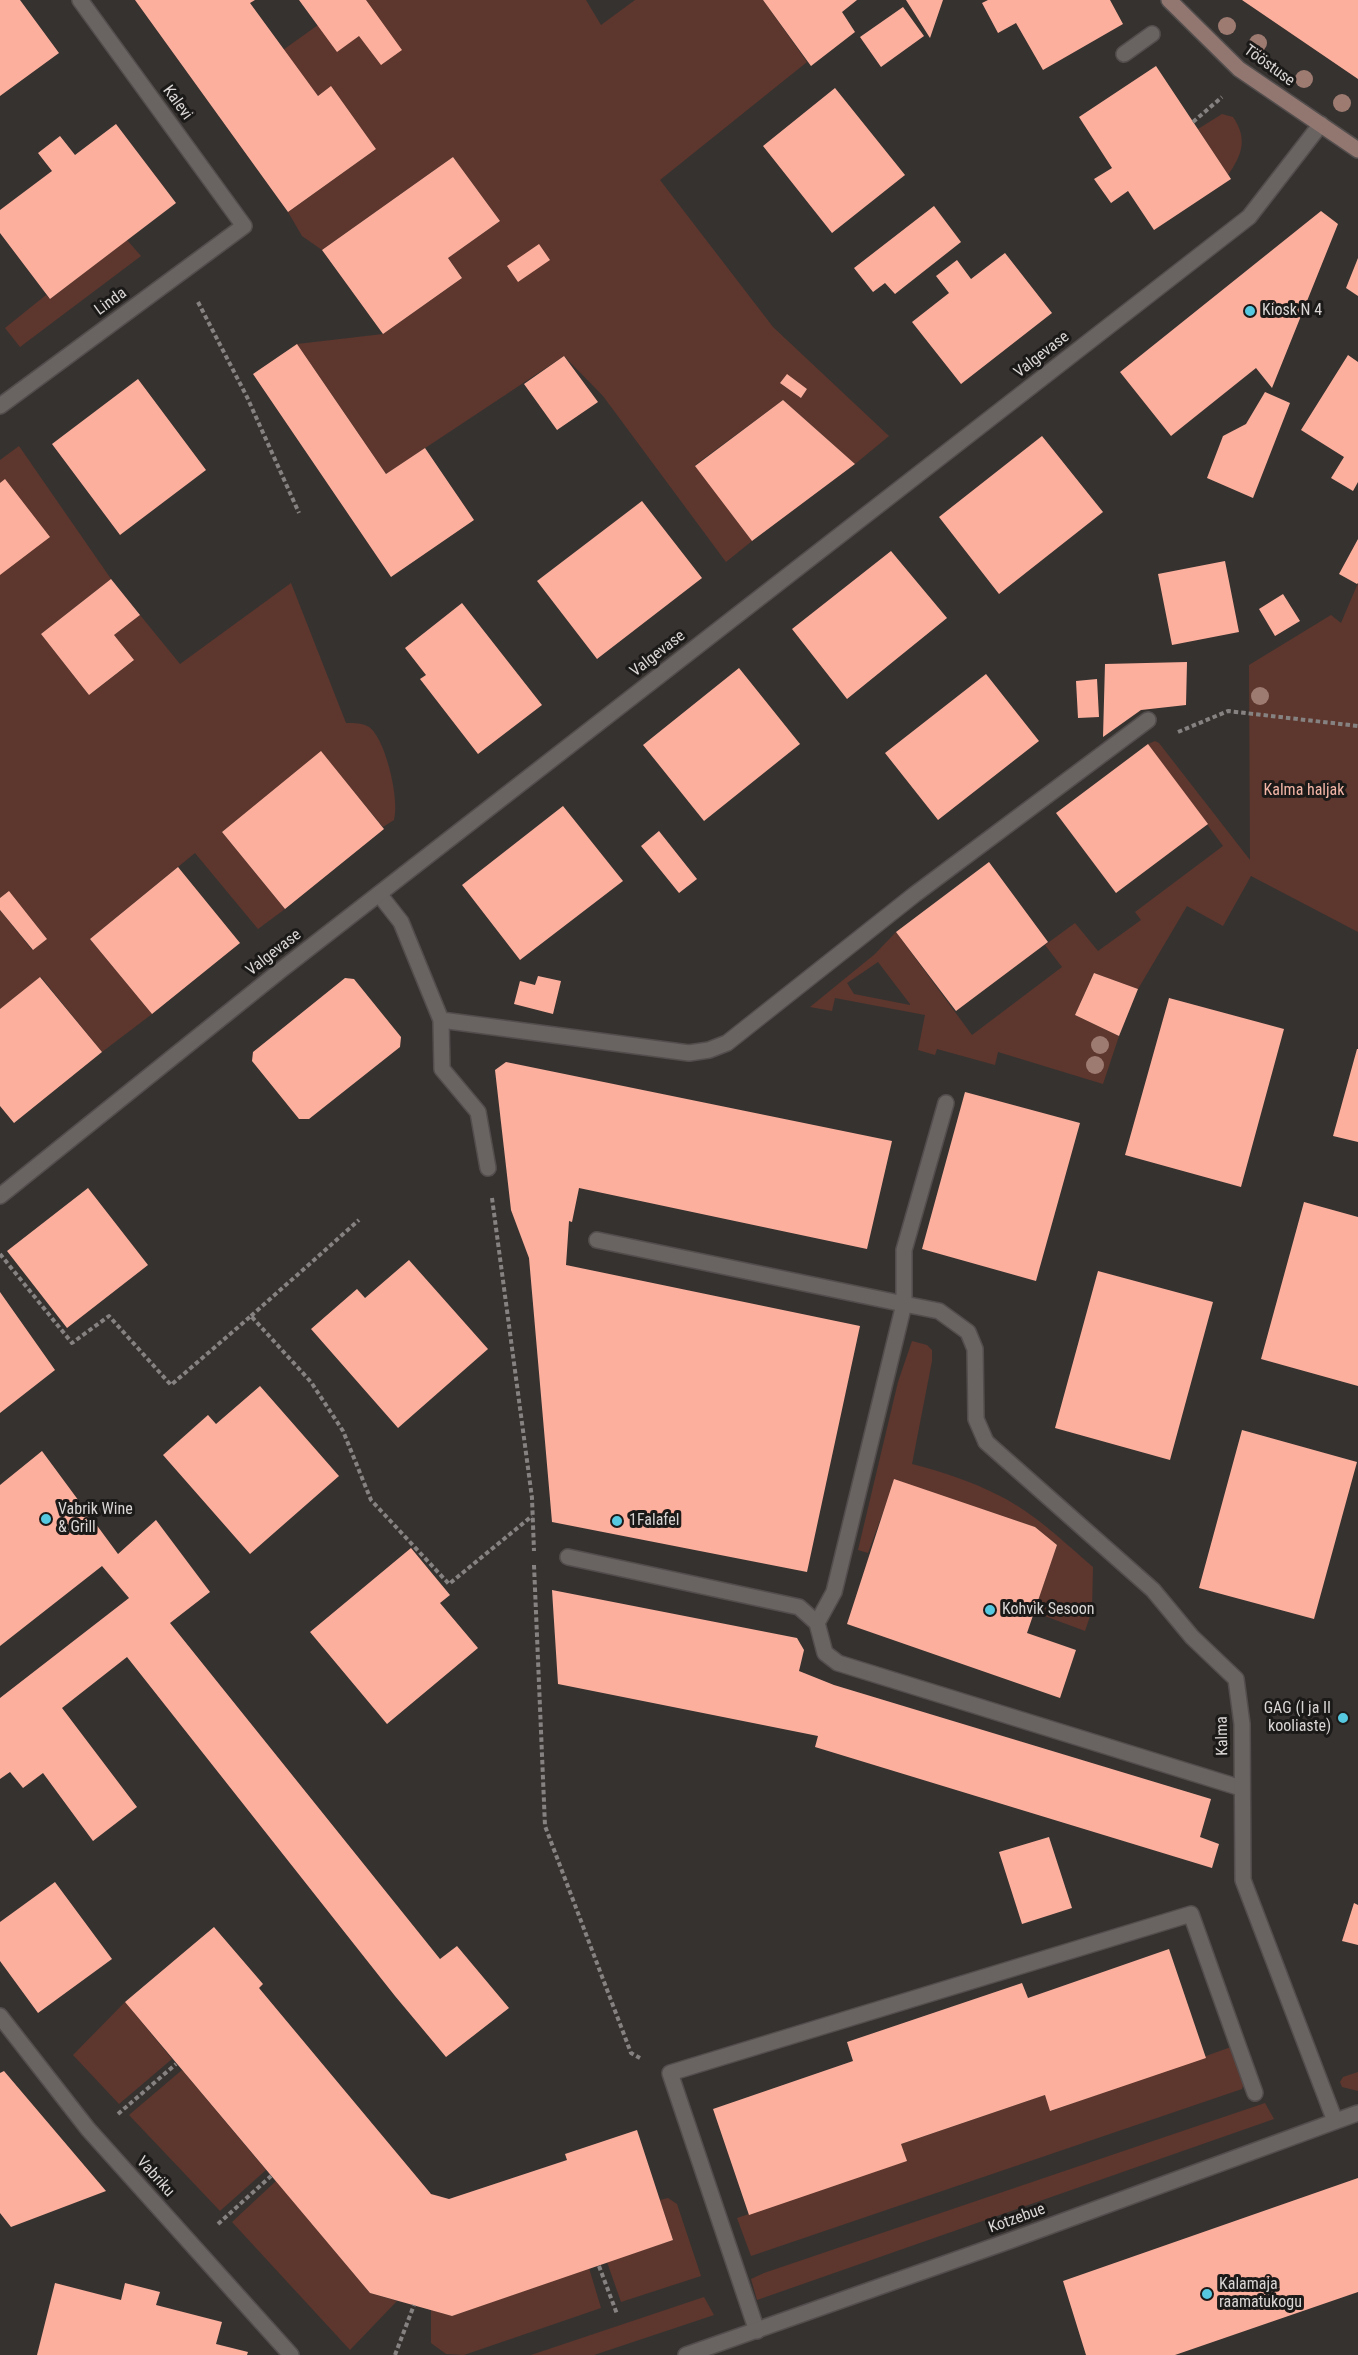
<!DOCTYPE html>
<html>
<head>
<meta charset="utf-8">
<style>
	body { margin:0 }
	canvas { display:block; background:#363230 }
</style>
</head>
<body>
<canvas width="1358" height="2355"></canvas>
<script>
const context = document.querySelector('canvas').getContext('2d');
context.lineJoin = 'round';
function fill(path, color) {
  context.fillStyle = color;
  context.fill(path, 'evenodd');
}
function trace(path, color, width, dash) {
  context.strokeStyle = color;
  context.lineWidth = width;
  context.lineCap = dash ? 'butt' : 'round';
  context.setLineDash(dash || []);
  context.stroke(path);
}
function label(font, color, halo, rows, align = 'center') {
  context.font = font + ' "Roboto Condensed",sans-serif';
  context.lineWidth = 6;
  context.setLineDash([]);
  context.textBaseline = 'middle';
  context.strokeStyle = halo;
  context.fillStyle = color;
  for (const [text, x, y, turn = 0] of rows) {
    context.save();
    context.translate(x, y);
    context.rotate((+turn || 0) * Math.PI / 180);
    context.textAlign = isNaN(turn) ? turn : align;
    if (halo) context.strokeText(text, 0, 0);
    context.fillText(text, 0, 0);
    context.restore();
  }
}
fill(new Path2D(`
	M 353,0 L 586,0 L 601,25 L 635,0 L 763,0 L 807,62 L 660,180 L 773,327 L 889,436 L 855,464 L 783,400 L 695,465 L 752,541 L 726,562 L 603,396 L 564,356 L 386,474 L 297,344 L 383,334 L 462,278 L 448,258 L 500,221 L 453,157 L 322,250 L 302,236 L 288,212 L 376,149 L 331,87 L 318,96 L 283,50 ZM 787,375 L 807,389 L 801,398 L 780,383 Z
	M 1222,114 L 1233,117 C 1248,139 1242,155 1228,175 L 1198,129 Z
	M 127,240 L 141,256 L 20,347 L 5,328 L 46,295 L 50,299 Z
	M 19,446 L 111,579 L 41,634 L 89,695 L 133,661 L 114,635 L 140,615 L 180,664 L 291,583 L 346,723 C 354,723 363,723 369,727 C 386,739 400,801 394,820 L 383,827 L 321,752 L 222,832 L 285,909 L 258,929 L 195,853 L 90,939 L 152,1014 L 102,1052 L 41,977 L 0,1009 L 0,910 L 32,950 L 47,939 L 9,892 L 0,898 L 0,460 Z
	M 1358,583 L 1358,932 L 1251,876 L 1223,926 L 1187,906 L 1138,989 L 1094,973 L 1075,1015 L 1119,1036 L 1103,1084 L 998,1052 L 995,1065 L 937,1049 L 935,1055 L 918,1050 L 925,1015 L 835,998 L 832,1011 L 810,1007 L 875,954 L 896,932 L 972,1035 L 1062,967 L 1045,945 L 1075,923 L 1098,951 L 1141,920 L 1135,912 L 1223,846 L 1148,744 L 1155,741 L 1159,743 L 1250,860 L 1249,665 L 1331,615 L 1341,623 ZM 878,962 L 910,1004 L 910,1005 L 854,994 L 847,983 Z
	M 912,1341 L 927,1345 L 932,1350 L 932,1361 L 912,1464 C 943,1472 971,1481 1000,1496 C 1034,1513 1064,1542 1093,1567 L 1092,1610 L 1085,1631 L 1034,1612 L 1057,1545 L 1035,1527 L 895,1480 L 868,1553 L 858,1550 L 898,1382 Z
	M 125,2002 L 172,2059 L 119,2104 L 73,2055 Z
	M 1234,2046 L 1246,2076 L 1242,2089 L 751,2256 L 737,2218 L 906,2161 L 901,2144 L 1045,2095 L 1051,2111 Z
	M 182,2070 L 266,2170 L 220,2211 L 129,2115 Z
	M 1358,2072 L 1358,2091 L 1342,2087 L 1340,2082 L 1343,2077 Z
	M 1265,2103 L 1274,2119 L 757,2300 L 751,2279 L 764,2273 Z
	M 276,2181 L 370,2293 L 397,2301 L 350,2350 L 232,2222 Z
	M 668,2198 L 677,2204 L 701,2276 L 621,2302 L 607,2262 L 673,2240 L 660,2200 Z
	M 589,2268 L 601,2308 L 464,2355 L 446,2354 L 431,2343 L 431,2310 L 452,2316 Z
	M 704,2297 L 714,2315 L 594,2355 L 531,2355 Z`), '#5d362d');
fill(new Path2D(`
	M 0,0 L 20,0 L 59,53 L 0,96 Z
	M 135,0 L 255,0 L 250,3 L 318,96 L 331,86 L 376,149 L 288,212 Z
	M 299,0 L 366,0 L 402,50 L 381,65 L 359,36 L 337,52 Z
	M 763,0 L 857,0 L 842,12 L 855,32 L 811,66 Z
	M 906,0 L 943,0 L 930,38 Z
	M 988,0 L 1110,0 L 1123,24 L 1043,70 L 1016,23 L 998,33 L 982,3 Z
	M 1242,0 L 1358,0 L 1358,79 Z
	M 903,7 L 924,36 L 881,67 L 860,37 Z
	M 1156,66 L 1231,179 L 1154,230 L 1128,191 L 1111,203 L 1094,179 L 1112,168 L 1079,117 Z
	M 835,88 L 905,175 L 832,233 L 763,146 Z
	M 116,124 L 176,203 L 50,299 L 0,233 L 0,210 L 52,171 L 38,153 L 60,136 L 75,155 Z
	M 453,157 L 500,221 L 448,258 L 462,278 L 383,334 L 322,250 Z
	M 934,206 L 961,242 L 895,294 L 885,283 L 873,292 L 854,268 Z
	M 1321,211 L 1338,224 L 1272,388 L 1256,368 L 1171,436 L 1120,372 Z
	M 539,244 L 550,260 L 518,282 L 507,266 Z
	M 1005,253 L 1052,313 L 961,384 L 912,322 L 949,293 L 936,276 L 957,260 L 971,279 Z
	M 1358,258 L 1358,296 L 1346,288 Z
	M 297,344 L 386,474 L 425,448 L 474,520 L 391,577 L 253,374 Z
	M 1348,355 L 1358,362 L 1358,482 L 1353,491 L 1331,478 L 1344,457 L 1301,430 Z
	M 564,356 L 598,402 L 557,430 L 524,384 Z
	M 787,374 L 807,389 L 801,398 L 780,383 Z
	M 138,379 L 206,470 L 120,535 L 52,444 Z
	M 1265,392 L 1290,403 L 1253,498 L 1207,478 L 1223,436 L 1246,424 Z
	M 783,400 L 855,464 L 752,541 L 695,466 Z
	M 1042,436 L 1103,512 L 999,594 L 939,517 Z
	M 5,479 L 50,537 L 0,575 L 0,483 Z
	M 642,501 L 702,578 L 597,659 L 537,581 Z
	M 1358,539 L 1358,583 L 1357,584 L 1339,574 Z
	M 891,551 L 947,618 L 847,699 L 792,629 Z
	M 1225,561 L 1239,632 L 1172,645 L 1158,574 Z
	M 111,579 L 140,615 L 114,635 L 134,660 L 89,695 L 41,634 Z
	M 1283,594 L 1300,621 L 1275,636 L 1259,609 Z
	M 462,603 L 542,705 L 478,754 L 420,679 L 426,675 L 405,648 Z
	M 1187,662 L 1186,705 L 1141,710 L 1103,737 L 1105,664 Z
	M 739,668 L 800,744 L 704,821 L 643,745 Z
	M 986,674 L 1039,741 L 938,820 L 885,753 Z
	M 1097,679 L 1099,717 L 1078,718 L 1076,681 Z
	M 1148,744 L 1208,824 L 1116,893 L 1056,813 Z
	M 321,751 L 384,829 L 285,909 L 222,832 Z
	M 563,806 L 623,881 L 520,960 L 462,885 Z
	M 659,831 L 697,879 L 679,893 L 641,846 Z
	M 989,862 L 1048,942 L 956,1011 L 896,932 Z
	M 178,867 L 240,943 L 152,1014 L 90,939 Z
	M 9,891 L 47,939 L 33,950 L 0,910 L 0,898 Z
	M 1094,973 L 1138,989 L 1119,1036 L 1075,1015 Z
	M 538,976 L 561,981 L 553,1014 L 514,1004 L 520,981 L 535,985 Z
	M 40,977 L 102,1052 L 14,1123 L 0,1106 L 0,1009 Z
	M 345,978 L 354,979 L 401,1037 L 400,1047 L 309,1119 L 299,1119 L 252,1061 L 253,1052 Z
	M 1169,998 L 1284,1029 L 1241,1187 L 1125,1155 Z
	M 1357,1049 L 1358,1049 L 1358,1142 L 1333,1136 Z
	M 506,1062 L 892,1141 L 867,1249 L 579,1188 L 572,1222 L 569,1221 L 566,1265 L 860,1326 L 807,1572 L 552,1522 L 529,1258 L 511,1210 L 495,1070 Z
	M 965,1092 L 1080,1123 L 1036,1281 L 922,1249 Z
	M 88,1188 L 148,1265 L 67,1328 L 7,1251 Z
	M 1304,1202 L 1358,1217 L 1358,1386 L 1261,1359 Z
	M 409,1260 L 488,1349 L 398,1428 L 311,1329 L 357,1289 L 365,1298 Z
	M 1098,1271 L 1213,1302 L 1170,1460 L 1055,1428 Z
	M 0,1292 L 55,1370 L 0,1413 Z
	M 260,1386 L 339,1476 L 250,1554 L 163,1455 L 208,1415 L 216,1424 Z
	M 1242,1430 L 1357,1462 L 1314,1619 L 1199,1588 Z
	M 42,1451 L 118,1554 L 156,1520 L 210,1592 L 170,1623 L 440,1959 L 457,1946 L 509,2008 L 446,2057 L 395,1996 L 127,1657 L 62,1708 L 137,1807 L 93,1841 L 43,1773 L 23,1788 L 10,1772 L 0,1779 L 0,1698 L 129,1598 L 102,1566 L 0,1646 L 0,1485 Z
	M 894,1479 L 1035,1527 L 1057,1545 L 1027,1633 L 1076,1650 L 1060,1698 L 847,1624 Z
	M 411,1548 L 450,1595 L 440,1603 L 478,1648 L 387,1724 L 310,1632 Z
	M 552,1590 L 797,1638 L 804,1650 L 799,1671 L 834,1685 L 1211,1799 L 1200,1837 L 1219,1844 L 1212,1868 L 815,1747 L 818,1736 L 558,1684 Z
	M 1049,1837 L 1072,1908 L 1022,1924 L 999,1852 Z
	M 55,1882 L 112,1959 L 38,2013 L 0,1961 L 0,1922 Z
	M 1354,1903 L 1358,1905 L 1358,1945 L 1342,1941 Z
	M 214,1927 L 263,1984 L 259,1988 L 431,2194 L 449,2199 L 567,2160 L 565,2154 L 637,2130 L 673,2240 L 452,2316 L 370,2293 L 125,2002 Z
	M 1169,1949 L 1206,2058 L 1050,2111 L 1045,2095 L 901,2144 L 907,2161 L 749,2215 L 713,2109 L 853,2061 L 847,2042 L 1022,1983 L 1028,1998 Z
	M 4,2071 L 106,2191 L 11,2227 L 0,2213 L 0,2073 Z
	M 1358,2178 L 1358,2292 L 1175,2355 L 1086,2355 L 1063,2281 Z
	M 55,2283 L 121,2300 L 125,2283 L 160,2292 L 156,2305 L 222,2322 L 216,2344 L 248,2352 L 247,2355 L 37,2355 Z`), '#fcaf9d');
const lane = new Path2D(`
	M 1124,54 L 1152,34
	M 379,894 L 401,922 L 441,1020 L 442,1069 L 478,1112 L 488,1168
	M 441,1020 L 689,1053 L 709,1050 L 727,1043 L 914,895 L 1148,720
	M 946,1103 L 904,1250 L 904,1304 L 939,1311 L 968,1332 L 975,1349 L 976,1419 L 986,1442
	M 597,1240 L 904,1304 L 834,1592 L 817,1623
	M 568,1557 L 799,1607 L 817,1623 L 825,1653 L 838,1663 L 1241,1788
	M 757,2331 L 670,2073 L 1191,1914 L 1255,2093`);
const street = new Path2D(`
	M 0,406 L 244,226 L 80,0
	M 0,1196 L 281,970 L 1249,217 L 1321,124
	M 986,1442 L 1153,1590 L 1192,1637 L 1236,1679 L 1242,1724 L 1243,1880 L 1335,2121
	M 0,2016 L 88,2129 L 291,2355
	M 686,2355 L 1009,2241 L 1358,2113`);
const secondary = new Path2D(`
	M 1169,0 L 1239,69 L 1358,150`);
trace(lane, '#534e4d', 18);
trace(street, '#534e4d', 18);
trace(secondary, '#534e4d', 18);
trace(new Path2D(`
	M 1193,122 L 1222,97
	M 198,302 L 247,397 L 299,513
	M 1178,732 L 1228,711 L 1358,726
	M 492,1198 L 532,1498 L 534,1551
	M 0,1254 L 72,1343 L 109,1316 L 171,1385 L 251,1316 L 311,1382 L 343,1431 L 371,1500 L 449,1584 L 532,1516
	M 251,1316 L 359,1220
	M 534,1565 L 545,1826 L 631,2053 L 640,2058
	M 118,2114 L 176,2064
	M 218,2224 L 271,2176
	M 599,2266 L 617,2314
	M 395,2355 L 414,2305`), '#868281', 4, [4.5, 3]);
trace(lane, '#696362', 15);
trace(street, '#696362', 15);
trace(secondary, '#927771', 15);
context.fillStyle = '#9e7b71';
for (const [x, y] of [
	[1227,26],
	[1258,43],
	[1304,79],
	[1342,103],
	[1260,696],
	[1100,1045],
	[1095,1065]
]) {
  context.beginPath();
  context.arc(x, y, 9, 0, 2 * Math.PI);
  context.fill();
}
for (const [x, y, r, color] of [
	[1250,311,6,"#56c9e1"],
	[46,1519,6,"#56c9e1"],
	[617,1521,6,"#56c9e1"],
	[990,1610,6,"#56c9e1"],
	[1343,1718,6,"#56c9e1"],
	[1207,2294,6,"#56c9e1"]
]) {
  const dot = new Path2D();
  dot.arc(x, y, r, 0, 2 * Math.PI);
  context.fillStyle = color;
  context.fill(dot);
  trace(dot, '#1c1a19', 2);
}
label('16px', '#dad6d6', '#1c1a19', [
	["Tööstuse",1269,66,36],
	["Kalevi",177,103,54],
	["Linda",111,302,-36],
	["Valgevase",1042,355,-38],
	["Valgevase",658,654,-38],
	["Valgevase",274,953,-38],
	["Kalma",1223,1736,-91],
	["Vabriku",155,2177,48],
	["Kotzebue",1017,2219,-20]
]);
label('16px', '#dad6d6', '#1c1a19', [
	["Kiosk N 4",1262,311],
	["Vabrik Wine",58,1510],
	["& Grill",58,1528],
	["1Falafel",629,1521],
	["Kohvik Sesoon",1002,1610],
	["GAG (I ja II",1331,1709,"right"],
	["kooliaste)",1331,1727,"right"],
	["Kalamaja",1219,2285],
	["raamatukogu",1219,2303]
], 'left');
label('16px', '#f3b6a7', '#1c1a19', [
	["Kalma haljak",1304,791]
]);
</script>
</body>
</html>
